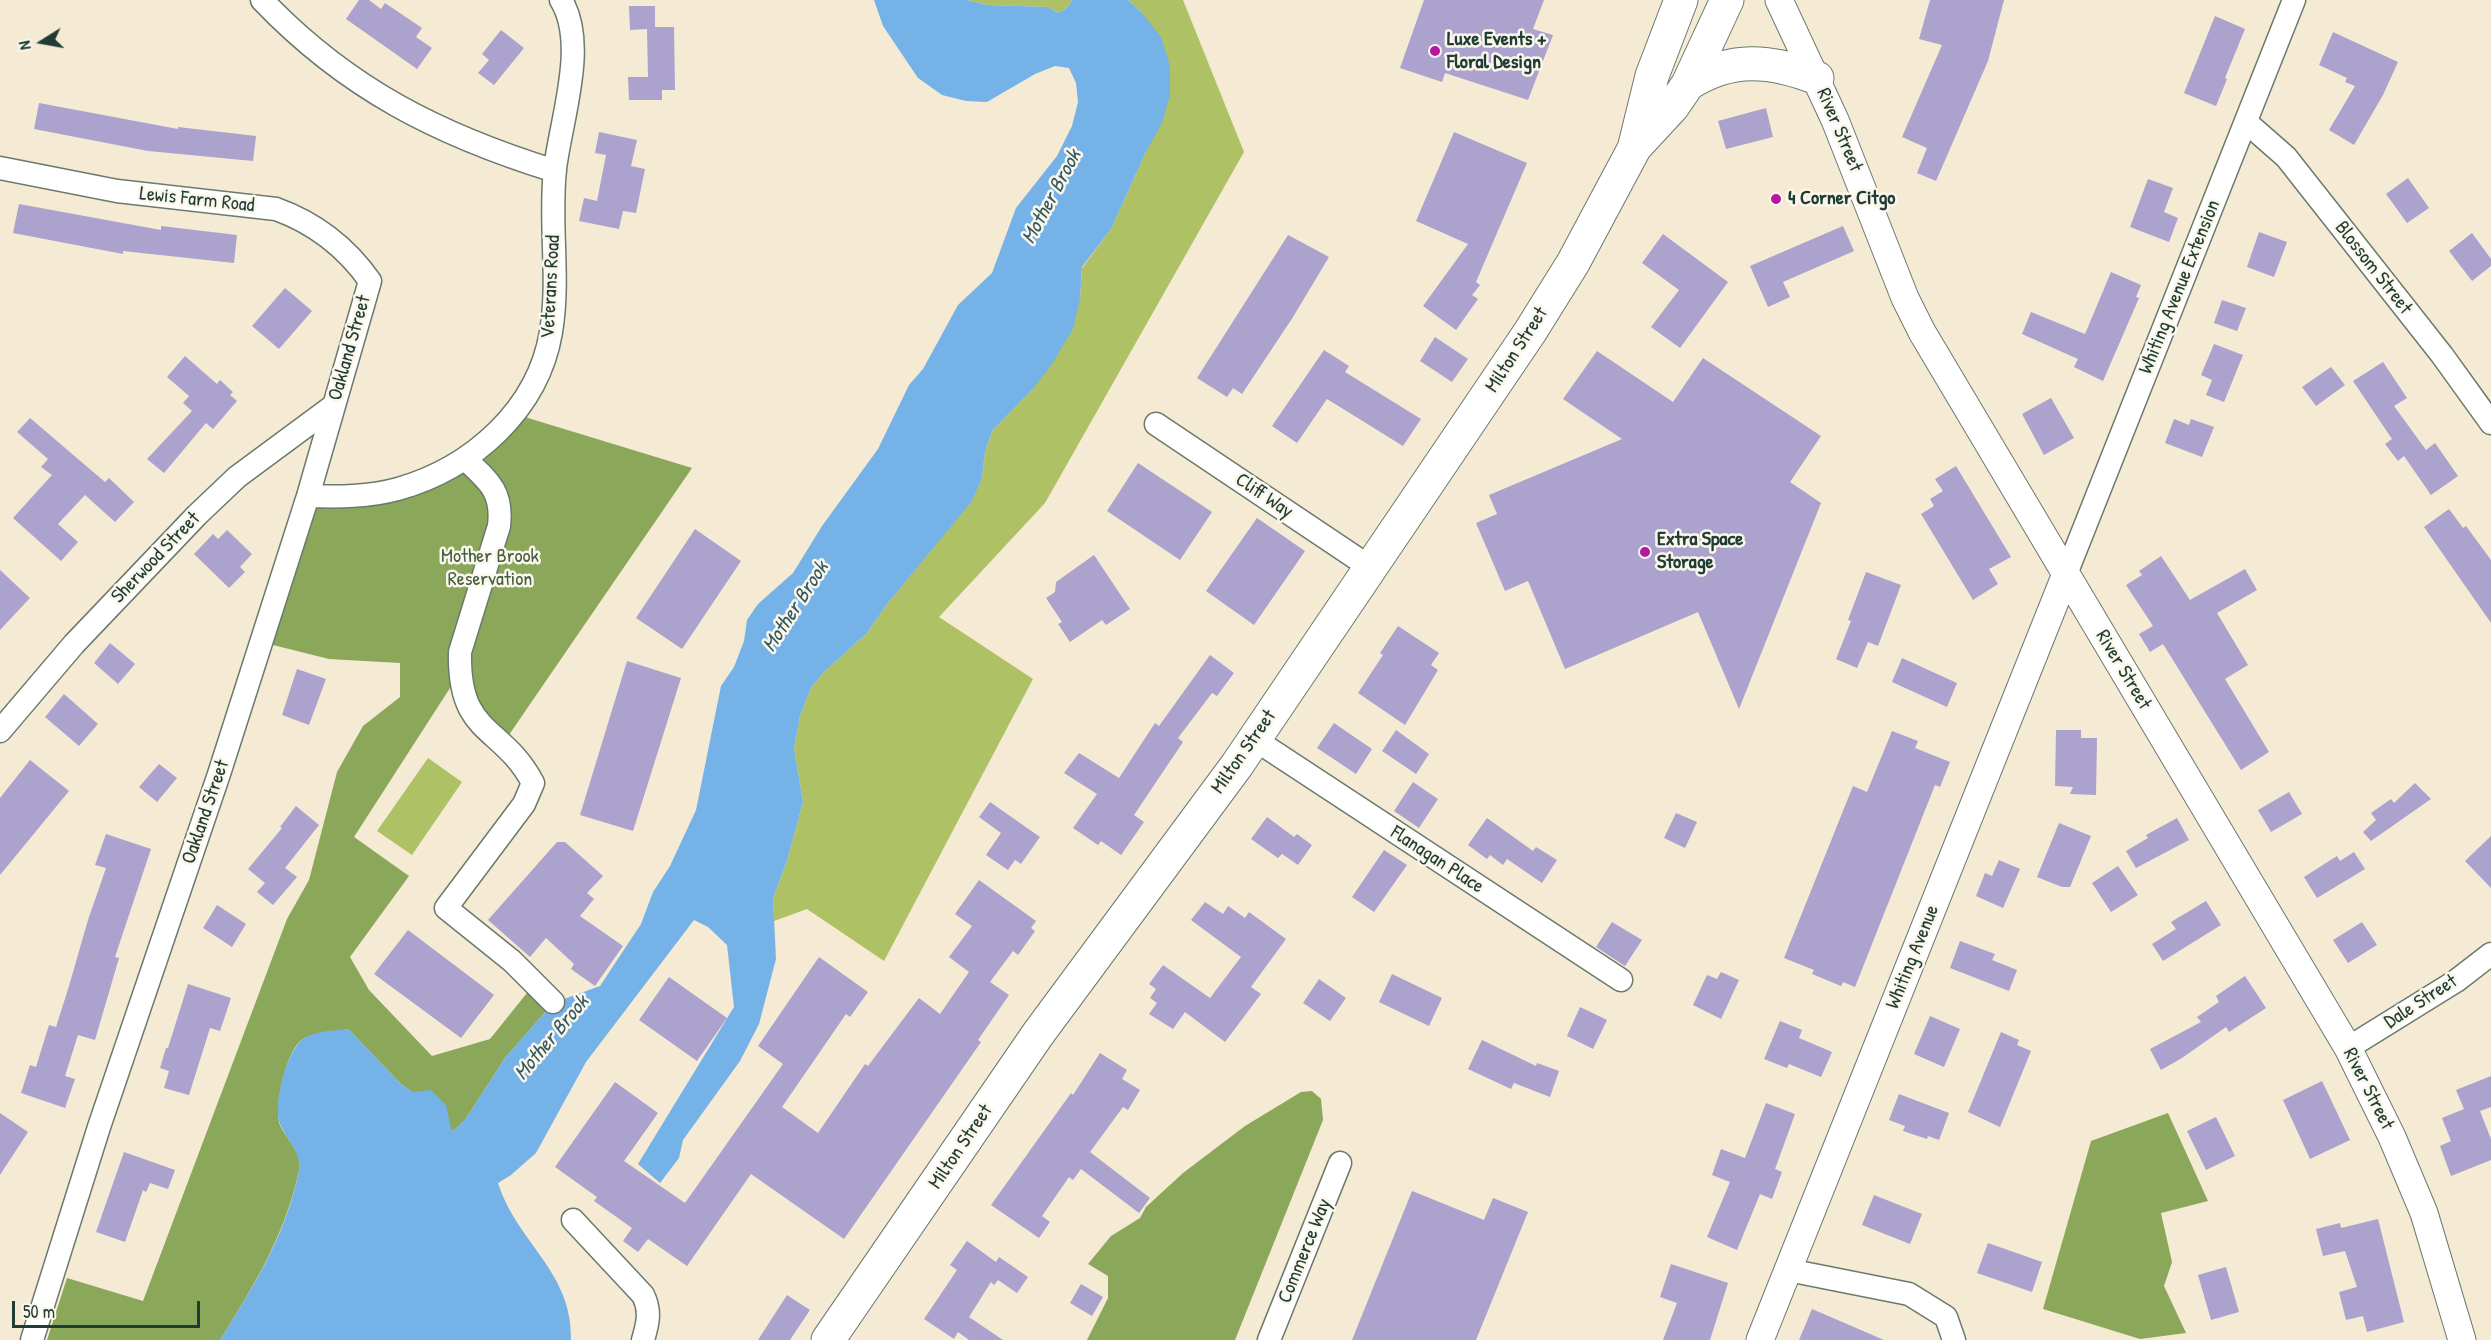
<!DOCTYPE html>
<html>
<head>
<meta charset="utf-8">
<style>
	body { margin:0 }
	#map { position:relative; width:2491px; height:1340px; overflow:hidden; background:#f5ead4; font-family:"Patrick Hand",sans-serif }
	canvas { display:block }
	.north { position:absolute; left:12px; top:12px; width:60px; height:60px; -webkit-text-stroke:4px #fbf7ec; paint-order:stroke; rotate:259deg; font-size:16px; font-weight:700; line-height:24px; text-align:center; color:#1f3d34 }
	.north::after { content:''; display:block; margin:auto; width:21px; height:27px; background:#1f3d34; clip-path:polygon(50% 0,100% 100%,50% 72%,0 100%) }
	.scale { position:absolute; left:12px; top:1301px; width:188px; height:27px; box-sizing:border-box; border:3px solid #1f3d34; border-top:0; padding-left:8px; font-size:18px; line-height:21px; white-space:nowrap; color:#1f3d34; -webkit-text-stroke:4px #fbf7ec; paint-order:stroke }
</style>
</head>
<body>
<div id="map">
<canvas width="2491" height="1340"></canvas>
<div class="north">N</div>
<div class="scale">50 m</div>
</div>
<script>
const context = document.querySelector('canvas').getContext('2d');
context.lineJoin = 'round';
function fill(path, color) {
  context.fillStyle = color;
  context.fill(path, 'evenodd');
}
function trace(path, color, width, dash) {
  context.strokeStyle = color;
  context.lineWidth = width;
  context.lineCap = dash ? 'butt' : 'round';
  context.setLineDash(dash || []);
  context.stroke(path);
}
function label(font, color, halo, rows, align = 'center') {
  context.font = font + ' "Patrick Hand",sans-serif';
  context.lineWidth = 5;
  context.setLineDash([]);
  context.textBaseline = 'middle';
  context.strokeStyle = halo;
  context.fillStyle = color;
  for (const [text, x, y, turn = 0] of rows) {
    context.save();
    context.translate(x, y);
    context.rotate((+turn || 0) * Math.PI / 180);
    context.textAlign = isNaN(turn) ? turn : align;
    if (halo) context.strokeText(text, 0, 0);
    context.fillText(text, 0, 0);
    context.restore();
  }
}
fill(new Path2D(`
	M 967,0 L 1072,0 L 1067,8 L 1058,13 L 1048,7 L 988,5 Z
	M 1128,0 L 1183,0 L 1244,152 L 1045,503 L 939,617 L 1033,679 L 884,961 L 807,909 L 774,921 L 773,898 L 787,861 L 803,802 L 794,749 L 800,716 L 811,688 L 823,673 L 867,633 L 888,603 L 971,501 L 982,478 L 985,452 L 992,431 L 1032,390 L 1080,299 L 1082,268 L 1111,229 L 1146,152 L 1141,12 Z
	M 428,758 L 462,782 L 412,855 L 377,831 Z`), '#aec165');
fill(new Path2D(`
	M 515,414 L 692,468 L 502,745 L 459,674 L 354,837 L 409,876 L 350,957 L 369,990 L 432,1056 L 490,1039 L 535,983 L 553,1003 L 505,1058 L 465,1120 L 452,1132 L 422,1093 L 412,1092 L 401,1084 L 348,1029 C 336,1032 312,1034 303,1039 C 287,1048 273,1108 280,1125 C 286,1139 303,1153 299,1170 C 286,1233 254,1286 220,1340 L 47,1340 L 67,1278 L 143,1301 L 287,919 L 309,880 L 337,772 L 363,726 L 400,697 L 400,663 L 329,659 L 261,642 L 308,496 L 397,490 Z
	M 1312,1091 L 1321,1099 L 1323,1120 L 1235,1340 L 1087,1340 L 1108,1298 L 1108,1276 L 1088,1264 L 1111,1236 L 1140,1218 L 1146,1207 L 1183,1173 L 1245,1126 L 1301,1092 Z
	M 2168,1113 L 2208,1201 L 2161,1213 L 2172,1262 L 2164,1286 L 2186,1333 L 2140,1339 L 2043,1309 L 2091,1141 Z`), '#8aa75a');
fill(new Path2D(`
	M 874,0 L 967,0 L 988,5 L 1048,7 L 1058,13 L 1067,8 L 1072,0 L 1128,0 L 1141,12 L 1161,37 L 1170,66 L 1170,95 L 1162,123 L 1146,152 L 1111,229 L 1082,267 L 1080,299 L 1073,329 L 1052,364 L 1032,390 L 992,431 L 985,452 L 982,478 L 972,501 L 888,603 L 867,633 L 823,673 L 811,688 L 800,716 L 794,749 L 803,802 L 787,861 L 773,898 L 776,959 L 759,1024 L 740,1061 L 683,1140 L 679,1158 L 660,1183 L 638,1164 L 734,1007 L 727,945 L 708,927 L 694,920 L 586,1062 L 536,1153 L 511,1175 L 498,1183 C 517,1243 573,1272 571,1340 L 220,1340 C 254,1286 287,1233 299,1170 C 302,1153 286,1139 280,1124 C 272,1106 287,1050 303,1039 C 316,1030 333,1031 348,1029 L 401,1084 L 412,1092 L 431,1090 L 446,1105 L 452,1132 L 465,1120 L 505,1058 L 553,1003 L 600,986 L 641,924 L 653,892 L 670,866 L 696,810 L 721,686 L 734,667 L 744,641 L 747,620 L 758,604 L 793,573 L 822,526 L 878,449 L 909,385 L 923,369 L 958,305 L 992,273 L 1016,208 L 1057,156 L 1072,126 L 1078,102 L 1076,83 L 1069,68 L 1055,66 L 1035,74 L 987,102 L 966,101 L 942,95 L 918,78 L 883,26 Z`), '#75b2e8');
fill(new Path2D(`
	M 359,0 L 369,0 L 381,9 L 385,3 L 422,28 L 416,37 L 432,48 L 417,69 L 346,19 Z
	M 1424,0 L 1544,0 L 1533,29 L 1553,35 L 1528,100 L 1445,73 L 1442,82 L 1400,68 Z
	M 1930,0 L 2004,0 L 1988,61 L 1936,181 L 1917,173 L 1927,148 L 1902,137 L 1942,45 L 1919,39 Z
	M 629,6 L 655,6 L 655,27 L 674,27 L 675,90 L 662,90 L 662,100 L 629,100 L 628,77 L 648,77 L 647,29 L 630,30 Z
	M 2215,16 L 2245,29 L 2225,78 L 2227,79 L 2216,106 L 2184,93 Z
	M 501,30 L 524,48 L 494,85 L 478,73 L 489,60 L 482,54 Z
	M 2333,32 L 2398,62 L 2383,95 L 2354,145 L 2329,130 L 2355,86 L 2345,82 L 2347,78 L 2319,65 Z
	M 39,103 L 178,129 L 178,127 L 256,136 L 253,161 L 148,151 L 34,129 Z
	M 1766,108 L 1773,137 L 1726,149 L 1718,121 Z
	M 599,132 L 637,140 L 631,166 L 645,169 L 636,213 L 623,211 L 619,229 L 579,221 L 584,198 L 597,201 L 606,155 L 595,153 Z
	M 1454,132 L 1527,163 L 1476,282 L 1480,285 L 1472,295 L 1478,299 L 1456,330 L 1423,306 L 1468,244 L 1416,221 Z
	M 2408,178 L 2429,208 L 2407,223 L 2386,194 Z
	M 2148,179 L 2173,188 L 2164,212 L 2178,218 L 2169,242 L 2130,227 Z
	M 19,204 L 161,230 L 161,226 L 237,235 L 234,263 L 123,251 L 123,254 L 13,233 Z
	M 1843,226 L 1854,251 L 1783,282 L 1790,297 L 1768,307 L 1750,266 Z
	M 2259,232 L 2287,242 L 2274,277 L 2247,267 Z
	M 2472,233 L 2491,259 L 2491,266 L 2472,281 L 2449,251 Z
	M 1663,234 L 1728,282 L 1680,348 L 1651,327 L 1679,290 L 1642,263 Z
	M 1288,235 L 1329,257 L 1293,317 L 1242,394 L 1233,388 L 1227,397 L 1197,378 Z
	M 2111,272 L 2141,285 L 2136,297 L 2139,298 L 2103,381 L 2074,367 L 2078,359 L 2022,334 L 2031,312 L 2085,334 Z
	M 285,288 L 312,311 L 279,349 L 252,326 Z
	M 2222,300 L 2246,308 L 2237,331 L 2214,323 Z
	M 1435,337 L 1468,359 L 1452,382 L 1420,361 Z
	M 2214,344 L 2243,355 L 2224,402 L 2206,395 L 2212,380 L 2201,375 Z
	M 1324,350 L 1349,366 L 1345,372 L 1421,419 L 1403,446 L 1327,399 L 1297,443 L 1272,426 Z
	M 1597,351 L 1673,402 L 1703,358 L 1821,436 L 1790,482 L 1821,503 L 1739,709 L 1698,612 L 1565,669 L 1528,581 L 1505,591 L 1476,523 L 1497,514 L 1489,495 L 1622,439 L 1563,399 Z
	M 185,356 L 217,384 L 220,380 L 233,392 L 230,395 L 237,401 L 213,429 L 206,423 L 164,473 L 147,459 L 192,411 L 183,403 L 189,396 L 167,377 Z
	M 2383,362 L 2407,398 L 2394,406 L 2426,450 L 2435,443 L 2458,476 L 2431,495 L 2404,456 L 2398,461 L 2385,444 L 2392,439 L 2353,381 Z
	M 2331,367 L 2345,385 L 2316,406 L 2302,387 Z
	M 2051,398 L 2074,438 L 2044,455 L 2022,414 Z
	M 30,418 L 105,482 L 109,478 L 134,502 L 115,522 L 85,495 L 58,524 L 78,542 L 61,561 L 13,518 L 52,475 L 41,467 L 48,459 L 17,432 Z
	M 2174,419 L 2189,425 L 2191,419 L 2214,427 L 2202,457 L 2165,443 Z
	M 1138,463 L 1212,512 L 1180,560 L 1107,511 Z
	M 1956,466 L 2011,557 L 1989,569 L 1998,584 L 1973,600 L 1921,514 L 1934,506 L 1930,499 L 1943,491 L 1935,479 Z
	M 2449,509 L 2463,528 L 2466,526 L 2491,560 L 2491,623 L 2424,527 Z
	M 1257,518 L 1305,551 L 1254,625 L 1206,591 Z
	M 695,529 L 741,561 L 682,649 L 636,618 Z
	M 227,530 L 252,554 L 240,567 L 245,572 L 229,588 L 194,554 L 213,534 L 218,539 Z
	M 1094,555 L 1130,609 L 1106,625 L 1102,620 L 1070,642 L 1058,624 L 1062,622 L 1046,598 L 1055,592 L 1056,582 Z
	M 2161,556 L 2190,600 L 2245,569 L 2257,590 L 2217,613 L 2248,665 L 2225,679 L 2269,752 L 2241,770 L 2163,644 L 2150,652 L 2139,634 L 2153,626 L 2126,585 L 2142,575 L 2139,571 Z
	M 0,570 L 30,598 L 0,630 Z
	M 1866,572 L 1901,585 L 1878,646 L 1868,642 L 1857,668 L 1836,659 L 1851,621 L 1848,620 Z
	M 1398,626 L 1439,653 L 1431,665 L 1438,670 L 1405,725 L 1358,693 L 1383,655 L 1380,653 Z
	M 110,643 L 135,664 L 118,684 L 94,663 Z
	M 1210,655 L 1234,673 L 1217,696 L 1212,693 L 1178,738 L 1183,742 L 1134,815 L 1144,822 L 1121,855 L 1101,841 L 1098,845 L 1073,828 L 1097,794 L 1064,773 L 1079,753 L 1119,778 L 1155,723 L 1159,726 Z
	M 1902,658 L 1957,683 L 1947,707 L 1892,682 Z
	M 627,661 L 681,678 L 633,831 L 580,815 Z
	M 297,669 L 326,679 L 309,725 L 282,715 Z
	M 64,694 L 98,724 L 79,746 L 45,717 Z
	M 1334,723 L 1372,749 L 1356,774 L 1317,748 Z
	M 1396,730 L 1429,754 L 1416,774 L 1382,751 Z
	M 2056,730 L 2081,730 L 2081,738 L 2097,738 L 2096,795 L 2070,794 L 2073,787 L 2055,786 Z
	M 1892,731 L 1918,741 L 1915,748 L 1950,762 L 1940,787 L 1935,785 L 1855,987 L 1843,982 L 1841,986 L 1812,974 L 1814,970 L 1784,958 L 1853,786 L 1867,792 Z
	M 30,760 L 69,791 L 0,875 L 0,798 Z
	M 159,764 L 177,778 L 157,802 L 139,787 Z
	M 1413,782 L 1438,799 L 1419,828 L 1394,811 Z
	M 2415,783 L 2431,799 L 2371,841 L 2363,832 L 2376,820 L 2371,813 L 2391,799 L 2394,803 Z
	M 2289,792 L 2302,814 L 2271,832 L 2258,810 Z
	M 990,802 L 1040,837 L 1021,864 L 1015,860 L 1008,870 L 986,855 L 1001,833 L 979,817 Z
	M 296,806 L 319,825 L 285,868 L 297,877 L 273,905 L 257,892 L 265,883 L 248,869 L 282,828 L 280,827 Z
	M 1676,813 L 1697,822 L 1685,848 L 1664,838 Z
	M 1267,817 L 1294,837 L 1297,834 L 1312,845 L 1298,865 L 1282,854 L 1278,858 L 1251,839 Z
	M 1487,818 L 1533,851 L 1536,847 L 1557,860 L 1542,883 L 1507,859 L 1503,865 L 1490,855 L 1487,859 L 1468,845 Z
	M 2177,818 L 2189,840 L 2136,868 L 2126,851 L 2148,838 L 2146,835 Z
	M 2059,823 L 2091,836 L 2070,887 L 2062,887 L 2037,877 Z
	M 106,834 L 151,849 L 115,957 L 119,958 L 95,1040 L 78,1035 L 65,1076 L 75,1079 L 65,1108 L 21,1093 L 30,1065 L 36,1067 L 49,1025 L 56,1027 L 69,986 L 88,920 L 106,868 L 95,865 Z
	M 2491,836 L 2491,888 L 2465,861 Z
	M 557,842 L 565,842 L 603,876 L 587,893 L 594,899 L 580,916 L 623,946 L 595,986 L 571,969 L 574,964 L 546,938 L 530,957 L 488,920 Z
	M 1384,850 L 1407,865 L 1374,912 L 1352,897 Z
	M 2354,852 L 2365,869 L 2317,898 L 2304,877 L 2337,856 L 2340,861 Z
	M 1999,860 L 2020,869 L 2003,908 L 1976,896 L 1985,873 L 1992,876 Z
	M 2118,866 L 2138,895 L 2111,912 L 2092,883 Z
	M 979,880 L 1036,921 L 1031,928 L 1035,931 L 1018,955 L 1013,951 L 990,982 L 1009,995 L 978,1040 L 981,1042 L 844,1239 L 751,1174 L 687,1266 L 648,1239 L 638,1252 L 623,1241 L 632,1228 L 594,1201 L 597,1197 L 555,1167 L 615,1082 L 658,1113 L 624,1161 L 685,1203 L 783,1064 L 758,1046 L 819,957 L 868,992 L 850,1017 L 846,1014 L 782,1107 L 818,1133 L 865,1064 L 868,1066 L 919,998 L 940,1014 L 969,972 L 949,957 L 972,926 L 955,914 Z
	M 2206,901 L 2221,925 L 2163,961 L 2152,944 L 2176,929 L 2171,922 Z
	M 1205,902 L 1223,914 L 1228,906 L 1245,918 L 1249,912 L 1286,939 L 1251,987 L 1261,994 L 1225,1042 L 1185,1012 L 1173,1029 L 1149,1014 L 1157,1003 L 1150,998 L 1156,989 L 1149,984 L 1163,965 L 1210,998 L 1241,957 L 1191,920 Z
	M 217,905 L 246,924 L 232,947 L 203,928 Z
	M 1612,922 L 1642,940 L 1625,966 L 1596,947 Z
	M 2362,922 L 2377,945 L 2348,963 L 2333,940 Z
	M 408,930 L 494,995 L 461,1038 L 374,974 Z
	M 1960,941 L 1995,954 L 1992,960 L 2017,970 L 2009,991 L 1950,968 Z
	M 1721,972 L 1739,980 L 1721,1019 L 1693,1005 L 1707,975 L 1717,979 Z
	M 1392,974 L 1442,998 L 1429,1026 L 1379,1002 Z
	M 2245,976 L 2266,1008 L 2229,1032 L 2226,1027 L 2182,1058 L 2161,1070 L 2150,1049 L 2201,1022 L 2197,1017 L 2219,1002 L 2216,996 Z
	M 669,977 L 727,1018 L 697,1061 L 639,1020 Z
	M 1319,979 L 1346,998 L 1330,1021 L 1303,1003 Z
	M 188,984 L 231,998 L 220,1031 L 210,1028 L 189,1095 L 164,1088 L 169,1071 L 160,1068 L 166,1048 L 168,1048 Z
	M 1580,1007 L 1607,1020 L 1593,1049 L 1567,1036 Z
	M 1930,1016 L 1960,1029 L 1944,1067 L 1914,1054 Z
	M 1780,1021 L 1802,1030 L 1799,1038 L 1832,1052 L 1821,1077 L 1789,1064 L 1787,1068 L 1764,1059 Z
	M 2001,1032 L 2019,1040 L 2017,1045 L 2031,1051 L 2000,1127 L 1968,1112 Z
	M 1482,1040 L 1536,1066 L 1537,1063 L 1559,1071 L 1550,1097 L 1514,1083 L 1511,1089 L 1468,1069 Z
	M 1100,1053 L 1127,1070 L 1122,1079 L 1140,1090 L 1128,1110 L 1123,1107 L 1090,1152 L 1150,1198 L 1139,1213 L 1081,1169 L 1073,1180 L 1069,1177 L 1042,1216 L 1050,1222 L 1039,1238 L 991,1205 L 1071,1093 L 1073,1095 Z
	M 2491,1076 L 2491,1107 L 2480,1111 L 2491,1139 L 2491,1160 L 2451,1176 L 2440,1146 L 2451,1141 L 2442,1118 L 2464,1109 L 2456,1090 Z
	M 2322,1081 L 2350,1140 L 2310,1159 L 2283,1100 Z
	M 1899,1094 L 1949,1113 L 1939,1140 L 1928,1136 L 1927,1139 L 1903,1131 L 1905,1126 L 1889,1120 Z
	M 1766,1103 L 1795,1114 L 1775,1169 L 1782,1172 L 1772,1199 L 1760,1194 L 1737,1250 L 1707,1237 L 1730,1182 L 1712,1175 L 1721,1149 L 1745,1158 Z
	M 0,1113 L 28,1132 L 0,1175 Z
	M 2216,1117 L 2235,1156 L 2206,1170 L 2187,1131 Z
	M 124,1152 L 175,1170 L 168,1189 L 150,1183 L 146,1192 L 143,1190 L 125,1242 L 96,1232 Z
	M 1412,1191 L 1484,1220 L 1493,1198 L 1528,1212 L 1476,1340 L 1352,1340 Z
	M 1874,1195 L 1922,1214 L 1910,1244 L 1862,1225 Z
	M 2378,1219 L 2404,1322 L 2367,1332 L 2363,1316 L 2346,1320 L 2339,1292 L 2357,1287 L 2345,1251 L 2323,1256 L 2316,1229 L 2340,1223 L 2341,1228 Z
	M 967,1241 L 996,1262 L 999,1257 L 1028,1277 L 1017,1293 L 998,1280 L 994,1285 L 991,1282 L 969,1317 L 1003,1340 L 969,1340 L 958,1332 L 954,1339 L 924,1319 L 957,1270 L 950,1265 Z
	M 1988,1243 L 2042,1262 L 2032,1292 L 1977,1273 Z
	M 1671,1264 L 1728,1283 L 1710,1340 L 1663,1340 L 1677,1303 L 1660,1297 Z
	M 2226,1267 L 2239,1312 L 2211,1320 L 2198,1275 Z
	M 1081,1284 L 1103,1297 L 1092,1316 L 1070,1303 Z
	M 787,1295 L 810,1310 L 790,1340 L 758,1340 Z
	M 1812,1309 L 1884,1340 L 1799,1340 Z`), '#aba2ce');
const minor = new Path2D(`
	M 262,0 C 347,89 439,135 555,171
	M 2246,122 L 2286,157 L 2442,355 L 2491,423
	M 0,168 L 117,191 L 276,209 C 315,223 346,247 370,281 L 308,496 L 219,774 L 99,1127 L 32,1340
	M 1156,424 L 1371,568
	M 465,459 C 489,481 503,492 499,526 L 460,652 C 458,737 502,724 533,783 L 524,804 L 446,908 L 512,961 L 553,1002
	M 308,496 C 338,497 369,497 398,489 C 472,468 538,410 551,332 C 560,278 549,223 555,169 C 561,119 588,44 561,0
	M 2066,574 L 2294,0
	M 0,731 L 74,644 L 197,515 L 237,477 L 333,406
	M 1254,739 L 1621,980
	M 2348,1048 L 2456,981 L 2491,954
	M 573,1220 L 643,1295 C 651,1311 648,1323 643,1340
	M 1788,1270 L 1909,1294 L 1946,1317 L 1954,1340
	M 1269,1340 L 1340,1163`);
const tertiary = new Path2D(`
	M 1779,0 L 1835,120 L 1905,298 L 1922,332 L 2348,1048 L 2392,1137 L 2424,1213 L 2462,1340
	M 1760,1340 L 2066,574`);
const primary = new Path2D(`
	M 1688,84 C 1731,56 1771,60 1817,78
	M 1635,145 L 1652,76 L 1681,0
	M 828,1340 L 1038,1034 L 1237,765 L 1530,332 L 1573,263 L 1635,147 L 1673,106 L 1688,84 L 1727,0`);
trace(minor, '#6a7a6c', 25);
trace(tertiary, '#6a7a6c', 29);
trace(primary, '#6a7a6c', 35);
trace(minor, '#fff', 22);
trace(tertiary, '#fff', 27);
trace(primary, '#fff', 33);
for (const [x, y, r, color] of [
	[1435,51,6,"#b5179e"],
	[1776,199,6,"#b5179e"],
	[1645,552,6,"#b5179e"]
]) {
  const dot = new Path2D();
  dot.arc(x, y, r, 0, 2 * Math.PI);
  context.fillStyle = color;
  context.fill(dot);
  trace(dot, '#fbf7ec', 2);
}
label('bold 20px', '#1f3d34', '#fbf7ec', [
	["Luxe Events +",1447,40],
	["Floral Design",1447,63],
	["4 Corner Citgo",1788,199],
	["Extra Space",1657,540],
	["Storage",1657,563]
], 'left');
label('20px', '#1f3d34', '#fbf7ec', [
	["River Street",1839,130,67],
	["Lewis Farm Road",197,200,6],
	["Blossom Street",2373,268,52],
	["Veterans Road",551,287,-87],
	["Whiting Avenue Extension",2180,287,-68],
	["Oakland Street",350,348,-74],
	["Milton Street",1517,350,-57],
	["Cliff Way",1264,496,34],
	["Sherwood Street",156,558,-46],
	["River Street",2123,670,59],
	["Milton Street",1244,752,-55],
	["Oakland Street",206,812,-71],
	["Flanagan Place",1437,860,33],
	["Whiting Avenue",1913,957,-68],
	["Dale Street",2421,1002,-33],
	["River Street",2368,1089,63],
	["Milton Street",961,1147,-56],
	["Commerce Way",1305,1251,-68]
]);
label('20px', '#435e40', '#fbf7ec', [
	["Mother Brook",490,557],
	["Reservation",490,580]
]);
label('italic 21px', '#345a61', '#fbf7ec', [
	["Mother Brook",1052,197,-62],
	["Mother Brook",796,607,-57],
	["Mother Brook",552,1038,-50]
]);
</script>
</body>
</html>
